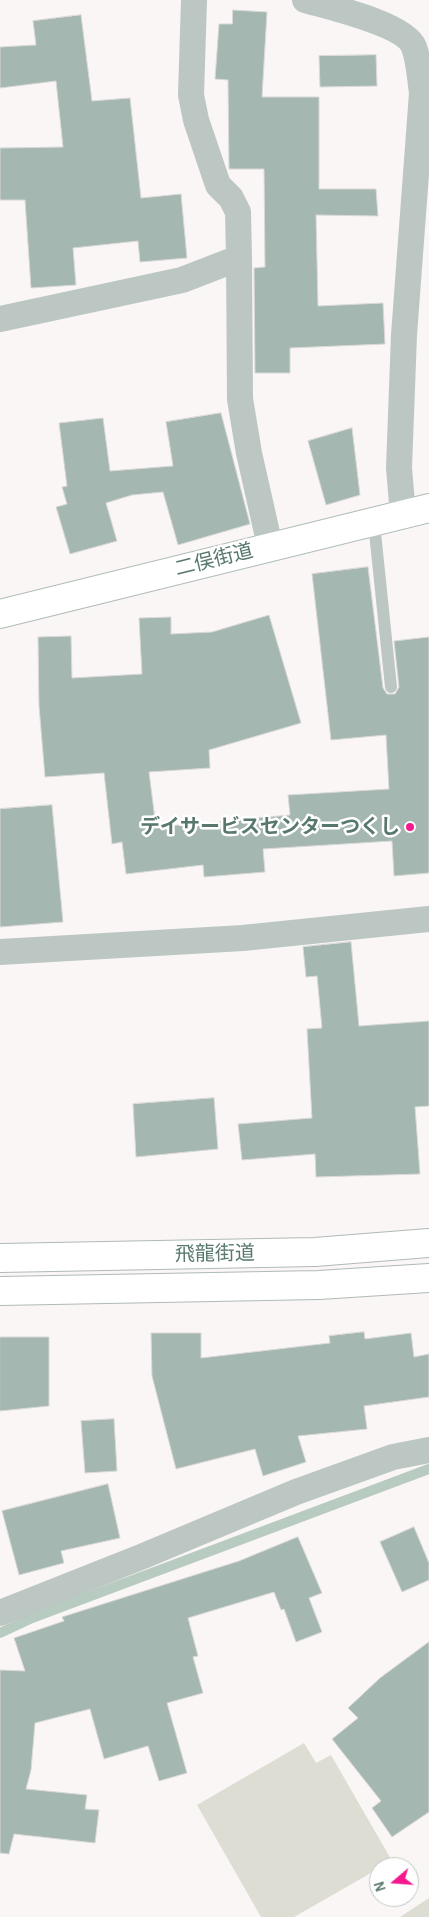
<!DOCTYPE html>
<html>
<head>
<meta charset="utf-8">
<style>
	body { margin:0 }
	#map { position:relative; width:429px; height:1917px; overflow:hidden; background:#f9f6f5; font-family:"Alegreya Sans",sans-serif }
	canvas { display:block }
	.north { position:absolute; left:369px; top:1857px; width:50px; height:50px; box-sizing:border-box; background:#fff; border:1px solid #bcc9c5; border-radius:50%; rotate:252deg; font-size:14px; font-weight:700; line-height:20px; text-align:center; color:#58786d }
	.north::after { content:''; display:block; margin:auto; width:18px; height:22px; background:#f51990; clip-path:polygon(50% 0,100% 100%,50% 72%,0 100%) }
</style>
</head>
<body>
<div id="map">
<canvas width="429" height="1917"></canvas>
<div class="north">N</div>
</div>
<script>
const context = document.querySelector('canvas').getContext('2d');
context.lineJoin = 'round';
function fill(path, color) {
  context.fillStyle = color;
  context.fill(path, 'evenodd');
}
function trace(path, color, width, dash) {
  context.strokeStyle = color;
  context.lineWidth = width;
  context.lineCap = dash ? 'butt' : 'round';
  context.setLineDash(dash || []);
  context.stroke(path);
}
function label(font, color, halo, rows, align = 'center') {
  context.font = font + ' "Alegreya Sans","Noto Sans JP",sans-serif';
  context.lineWidth = 5;
  context.setLineDash([]);
  context.textBaseline = 'middle';
  context.strokeStyle = halo;
  context.fillStyle = color;
  for (const [text, x, y, turn = 0] of rows) {
    context.save();
    context.translate(x, y);
    context.rotate((+turn || 0) * Math.PI / 180);
    context.textAlign = isNaN(turn) ? turn : align;
    if (halo) context.strokeText(text, 0, 0);
    context.fillText(text, 0, 0);
    context.restore();
  }
}
fill(new Path2D(`
	M 304,1743 L 316,1763 L 331,1755 L 392,1861 L 294,1917 L 261,1917 L 197,1805 Z
	M 429,1898 L 429,1917 L 400,1917 Z`), '#deddd4');
trace(new Path2D(`
	M 0,1633 L 32,1618 L 429,1469`), '#b7cbc1', 10);
const building = new Path2D(`
	M 233,10 L 267,12 L 262,97 L 319,97 L 319,189 L 376,189 L 378,216 L 316,215 L 318,306 L 383,303 L 385,344 L 290,348 L 290,373 L 255,373 L 254,268 L 265,267 L 264,169 L 229,169 L 228,80 L 215,79 L 219,24 L 232,24 Z
	M 81,15 L 92,101 L 130,98 L 141,198 L 181,194 L 187,258 L 140,262 L 138,241 L 73,248 L 76,285 L 31,288 L 25,200 L 0,200 L 0,148 L 63,147 L 56,81 L 0,88 L 0,47 L 36,45 L 33,21 Z
	M 376,55 L 377,86 L 320,87 L 319,56 Z
	M 221,413 L 250,524 L 178,545 L 163,492 L 132,495 L 106,503 L 117,541 L 70,554 L 56,507 L 67,504 L 62,487 L 67,486 L 59,423 L 103,418 L 110,471 L 173,466 L 166,422 Z
	M 352,428 L 360,495 L 326,505 L 308,441 Z
	M 368,567 L 383,688 L 387,694 L 395,694 L 399,687 L 394,641 L 429,637 L 429,873 L 394,876 L 392,841 L 263,849 L 265,872 L 204,877 L 203,865 L 126,874 L 122,842 L 112,844 L 104,773 L 45,777 L 39,706 L 38,637 L 71,636 L 72,678 L 142,674 L 139,618 L 171,617 L 171,634 L 212,632 L 269,615 L 301,723 L 209,750 L 210,768 L 149,772 L 156,827 L 290,815 L 288,795 L 389,789 L 386,735 L 331,740 L 312,574 Z
	M 52,805 L 63,922 L 0,927 L 0,809 Z
	M 351,942 L 359,1026 L 429,1021 L 429,1106 L 415,1107 L 420,1174 L 316,1177 L 315,1154 L 242,1160 L 238,1124 L 312,1118 L 307,1029 L 322,1028 L 317,976 L 306,977 L 303,947 Z
	M 214,1098 L 218,1149 L 136,1157 L 133,1104 Z
	M 364,1332 L 365,1339 L 411,1333 L 414,1357 L 429,1354 L 429,1397 L 364,1406 L 367,1429 L 298,1436 L 306,1462 L 263,1476 L 255,1449 L 176,1469 L 152,1376 L 151,1333 L 201,1333 L 201,1358 L 330,1343 L 329,1336 Z
	M 0,1337 L 49,1337 L 49,1406 L 0,1411 Z
	M 114,1419 L 117,1471 L 85,1473 L 81,1421 Z
	M 108,1484 L 120,1538 L 61,1551 L 64,1563 L 19,1575 L 2,1511 Z
	M 414,1527 L 429,1563 L 429,1580 L 402,1592 L 380,1542 Z
	M 298,1537 L 322,1593 L 309,1598 L 322,1632 L 296,1642 L 284,1609 L 281,1610 L 274,1592 L 188,1618 L 198,1656 L 193,1657 L 203,1693 L 167,1703 L 187,1773 L 159,1781 L 148,1746 L 104,1759 L 90,1709 L 35,1723 L 31,1770 L 26,1789 L 87,1795 L 85,1809 L 99,1810 L 95,1843 L 14,1834 L 9,1854 L 0,1853 L 0,1670 L 25,1671 L 14,1638 L 64,1621 L 62,1617 L 239,1561 Z
	M 429,1642 L 429,1812 L 392,1837 L 372,1808 L 381,1801 L 332,1739 L 358,1718 L 348,1708 L 380,1678 Z`);
fill(building, '#a4b7b0');
trace(building, '#dad8d8', 1);
const secondary = new Path2D(`
	M 0,614 L 429,508`);
const highway = new Path2D(`
	M 0,1258 L 315,1252 L 429,1243
	M 0,1291 L 319,1285 L 429,1278`);
trace(secondary, '#aebcb7', 30);
trace(highway, '#b0bab7', 30);
trace(new Path2D(`
	M 374,523 L 391,687`), '#bcc7c3', 12);
trace(new Path2D(`
	M 305,0 C 329,7 405,24 414,47 C 419,61 420,79 422,93 L 404,335 L 399,468 L 403,515
	M 239,258 L 240,399 L 249,453 L 270,546
	M 0,319 L 182,280 L 239,258 L 238,212 L 231,198 L 218,185 L 196,120 L 191,95 L 194,0
	M 0,952 L 243,938 L 429,919
	M 0,1613 L 141,1557 L 296,1492 L 393,1457 L 429,1450`), '#bcc7c3', 26);
trace(secondary, '#fff', 28);
trace(highway, '#fff', 28);
for (const [x, y, r, color] of [
	[410,827,5,"#f51990"]
]) {
  const dot = new Path2D();
  dot.arc(x, y, r, 0, 2 * Math.PI);
  context.fillStyle = color;
  context.fill(dot);
  trace(dot, '#fff', 2);
}
label('20px', '#58786d', '#fff', [
	["二俣街道",214,560,-14],
	["飛龍街道",215,1254,-1]
]);
label('bold 20px', '#58786d', '#fff', [
	["デイサービスセンターつくし",400,827]
], 'right');
</script>
</body>
</html>
